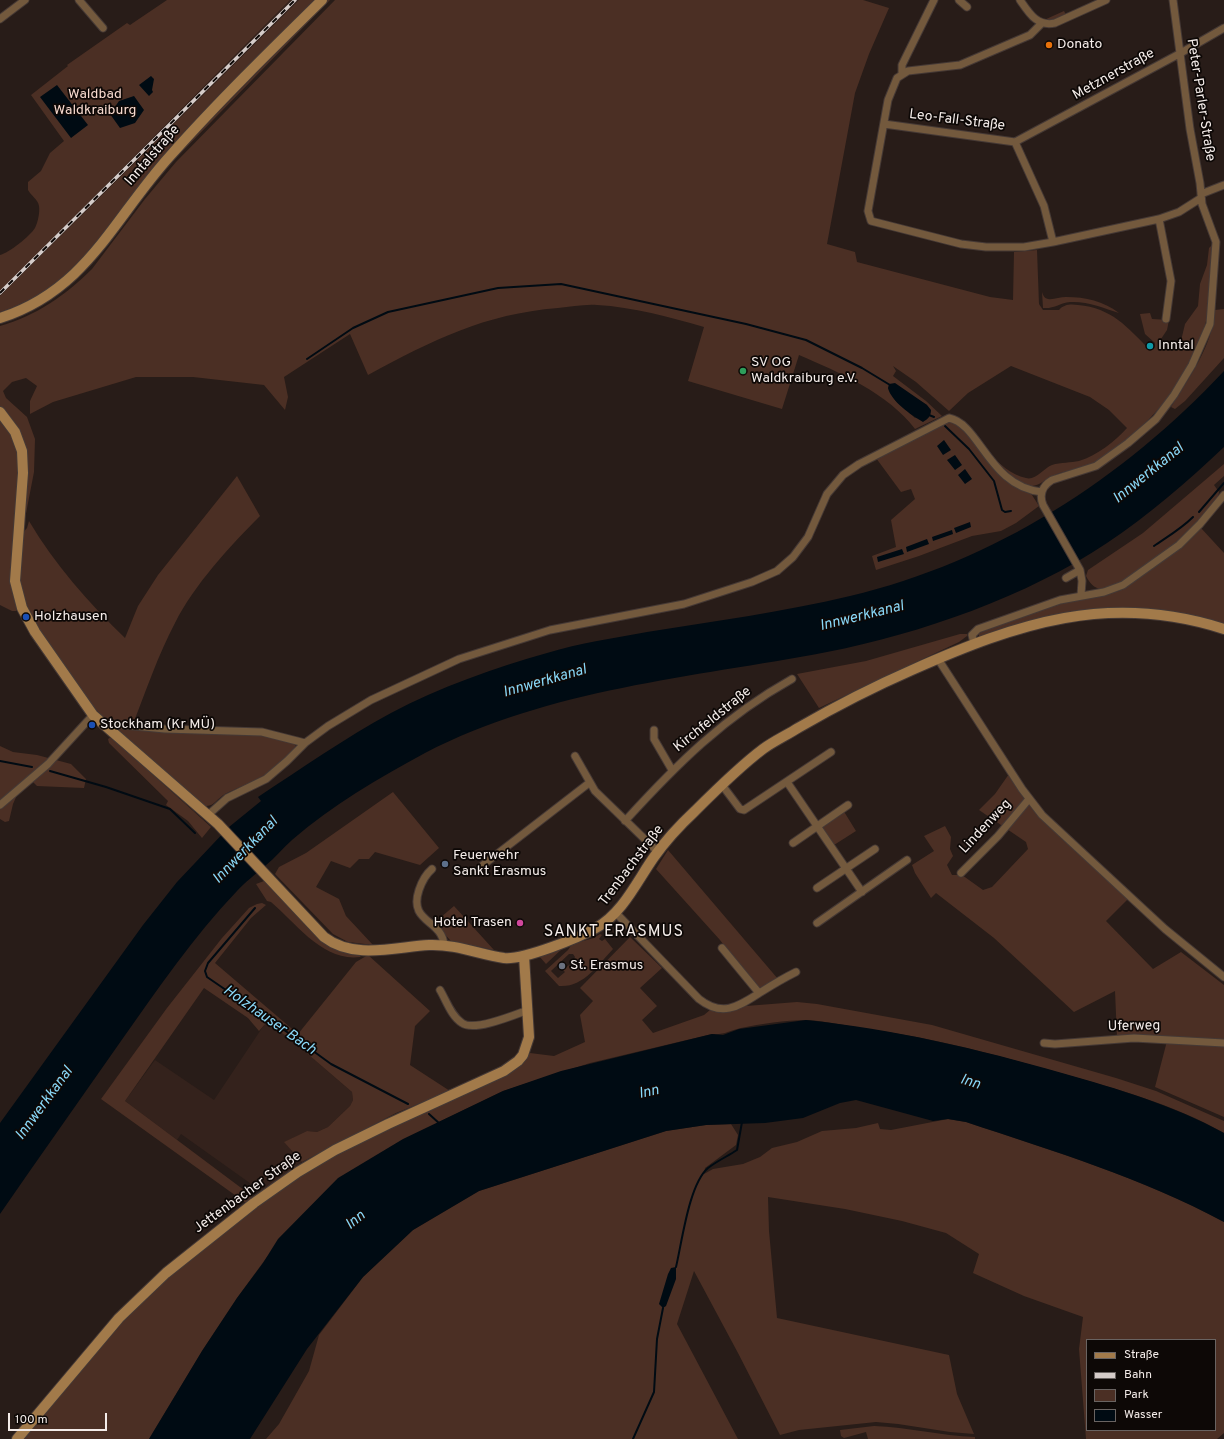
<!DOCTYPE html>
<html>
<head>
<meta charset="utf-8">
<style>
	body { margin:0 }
	#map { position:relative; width:1224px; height:1439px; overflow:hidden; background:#281c18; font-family:Overpass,sans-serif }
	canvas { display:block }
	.legend { position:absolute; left:1086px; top:1339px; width:130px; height:92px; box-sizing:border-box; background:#0d0806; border:1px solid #696361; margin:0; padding:5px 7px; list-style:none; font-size:12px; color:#f4ece9 }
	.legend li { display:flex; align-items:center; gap:8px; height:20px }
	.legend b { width:20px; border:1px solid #696361 }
	.scale { position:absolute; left:8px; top:1413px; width:99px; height:18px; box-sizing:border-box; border:2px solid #f4ece9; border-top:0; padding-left:5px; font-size:12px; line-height:14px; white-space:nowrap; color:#f4ece9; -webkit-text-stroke:3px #0d0806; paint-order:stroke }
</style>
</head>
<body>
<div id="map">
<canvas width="1224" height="1439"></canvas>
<ul class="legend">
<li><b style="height:5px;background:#a27a4a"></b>Straße</li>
<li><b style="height:5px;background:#d5ccc9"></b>Bahn</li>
<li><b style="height:11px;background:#4b2f24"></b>Park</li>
<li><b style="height:11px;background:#000b13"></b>Wasser</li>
</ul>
<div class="scale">100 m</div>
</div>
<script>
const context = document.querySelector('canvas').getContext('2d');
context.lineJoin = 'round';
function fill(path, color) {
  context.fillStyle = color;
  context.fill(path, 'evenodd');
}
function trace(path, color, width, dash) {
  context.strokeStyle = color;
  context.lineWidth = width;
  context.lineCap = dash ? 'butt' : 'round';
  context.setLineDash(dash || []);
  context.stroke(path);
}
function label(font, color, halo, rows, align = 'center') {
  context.font = font + ' Overpass,sans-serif';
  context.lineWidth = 3.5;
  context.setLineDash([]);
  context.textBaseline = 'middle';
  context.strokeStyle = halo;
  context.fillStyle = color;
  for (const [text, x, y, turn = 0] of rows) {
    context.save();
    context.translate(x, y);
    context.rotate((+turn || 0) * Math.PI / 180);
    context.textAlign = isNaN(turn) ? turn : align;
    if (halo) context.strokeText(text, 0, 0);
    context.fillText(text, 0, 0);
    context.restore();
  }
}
fill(new Path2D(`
	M 290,0 L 299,0 L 0,296 L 0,291 Z
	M 266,1022 L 288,1037 L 352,1092 L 353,1100 L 350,1106 L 328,1127 L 317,1132 L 307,1131 L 285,1142 L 302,1162 L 261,1191 L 181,1134 L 177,1140 L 125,1101 L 155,1060 L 214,1100 Z`), '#34221c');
fill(new Path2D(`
	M 167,0 L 290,0 L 0,291 L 0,255 C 9,253 30,236 35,228 C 38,222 40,212 39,206 C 38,199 31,196 28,190 L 28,182 L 41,171 L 50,153 L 64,141 L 31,95 L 68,66 L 67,65 L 127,23 L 130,25 Z
	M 299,0 L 317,0 L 88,255 C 58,283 40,299 0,312 L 0,296 Z
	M 328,0 L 330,0 L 174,160 L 142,198 L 94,262 L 95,258 L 172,159 Z
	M 335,0 L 863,0 L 889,8 L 869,54 L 855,93 L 827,244 L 855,252 L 857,262 L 990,297 L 1013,300 L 1014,252 L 1037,250 L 1039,304 L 1043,310 L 1059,310 C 1064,304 1071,304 1078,305 C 1112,308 1127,327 1150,350 L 1154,349 L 1155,343 L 1145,334 L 1140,314 L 1150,313 L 1152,319 L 1169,320 L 1167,330 L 1161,339 L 1170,346 L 1176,347 L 1180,345 L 1185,324 L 1198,306 L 1200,284 L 1207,265 L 1209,248 L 1214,243 C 1211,276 1212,313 1199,344 C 1182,386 1154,418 1119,446 C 1110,453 1100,461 1089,466 C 1079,470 1067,470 1057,474 C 1046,478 1037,490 1024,485 C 1008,479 999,465 988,453 C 999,463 1011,475 1026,478 C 1035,481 1044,468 1052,465 C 1061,462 1071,463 1079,461 C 1098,455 1114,442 1127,428 L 1109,410 L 1090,397 L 1011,366 L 968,393 L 949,411 L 916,382 L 893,366 L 896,371 L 893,376 L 926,401 L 942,416 L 915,429 C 889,394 839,372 799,355 L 782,409 L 688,381 L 704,327 C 670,317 633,307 597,305 C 584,304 571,307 558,308 C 484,314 433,340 368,375 L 350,334 L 284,377 L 288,397 L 285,410 L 264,385 L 193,377 L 136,377 L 53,402 L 30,414 L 30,401 L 37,386 L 26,378 L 12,382 L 3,391 L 6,398 L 27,417 L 35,439 L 34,472 L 23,529 L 26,452 L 21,434 L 0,407 L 0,326 C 36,316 66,295 92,269 L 145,199 L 176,162 ZM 888,388 L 917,399 L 927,405 L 915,418 L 895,400 Z
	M 1064,11 L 1066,15 L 1054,21 L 1044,20 Z
	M 80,276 C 55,299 37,309 6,321 L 63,289 Z
	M 1042,292 C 1043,295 1044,298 1048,299 C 1053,300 1060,297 1066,297 C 1086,297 1103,301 1119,313 C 1104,308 1087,301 1070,302 C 1060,303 1054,309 1043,308 Z
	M 1224,309 L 1224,358 L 1185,401 L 1175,409 L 1171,407 C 1190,376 1212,347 1215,310 Z
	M 0,416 L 11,432 L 19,459 L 18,607 L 16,611 L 12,611 L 0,605 Z
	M 951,421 L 956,423 L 1032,495 L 1039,506 L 1016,523 L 1001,531 L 972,536 L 919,556 L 876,570 L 872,556 L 896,547 L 891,520 L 915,499 L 911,489 L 901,492 L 876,458 L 945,422 Z
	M 1224,464 L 1224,476 L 1214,485 L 1219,492 L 1218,498 C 1209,508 1201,519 1192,528 C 1175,546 1126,587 1102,589 C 1094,589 1089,582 1086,576 L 1088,570 L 1143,533 Z
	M 237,476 L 260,516 C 230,546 194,585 175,623 C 158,655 146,691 133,724 L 107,720 C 89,708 22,612 19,591 C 17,573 20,554 20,536 L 27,528 L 29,521 C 55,565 88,602 125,638 L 138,606 L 158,575 Z
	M 1201,528 L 1224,553 L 1224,625 C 1181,612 1138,605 1093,610 L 979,637 L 979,633 L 983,631 L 1052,605 L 1119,591 L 1139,578 Z
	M 960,634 L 967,634 L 967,636 L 959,642 L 819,708 L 797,674 L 866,661 Z
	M 110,725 L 254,733 L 296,744 C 291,769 245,784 225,794 C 216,799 213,809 202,805 Z
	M 111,737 L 211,827 L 202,838 L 188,821 L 166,805 L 168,801 L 109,743 L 108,739 Z
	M 0,746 L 13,752 L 37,755 L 71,764 L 86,779 L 84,788 L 37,786 L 29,778 L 16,790 L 17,795 L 13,804 L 9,821 L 5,822 L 0,819 Z
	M 1009,774 L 1025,798 L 1129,898 L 1106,921 L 1153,969 L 1181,952 L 1224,985 L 1224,1041 L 1117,1037 L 1115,991 L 1074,1012 L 994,938 L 936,893 L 931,898 L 915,873 L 912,865 L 934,851 L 924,836 L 945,826 L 951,837 L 950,849 L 953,856 L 947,865 L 952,875 L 962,875 L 983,890 L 992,887 L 1028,849 L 1026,842 L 979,810 L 995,794 Z
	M 393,792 L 439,848 L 420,865 L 375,852 L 369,859 L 359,859 L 350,868 L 331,861 L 316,887 L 339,899 L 346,916 L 373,945 L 348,942 L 333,934 L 275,874 L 279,867 L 306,853 Z
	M 843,810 L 856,831 L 834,845 L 821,825 Z
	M 668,850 L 778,979 L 759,992 L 720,940 L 656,869 Z
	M 264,881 L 268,881 L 317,933 L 362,955 L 360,957 C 323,962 296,923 271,902 L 267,901 L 256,884 Z
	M 262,903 L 266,905 L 251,918 L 215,963 L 298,1034 L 356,962 L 368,955 L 430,1011 L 415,1026 L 410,1065 L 450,1091 L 396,1113 L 302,1162 L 284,1142 L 307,1131 L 317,1132 L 328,1127 L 350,1106 L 353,1100 L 352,1092 L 288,1037 L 266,1023 L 259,1031 L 248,1018 L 204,988 L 125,1101 L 252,1196 L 246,1203 L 101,1099 L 167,1008 L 222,938 L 249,908 L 257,904 Z
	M 454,906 L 494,950 L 451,941 L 434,923 Z
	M 600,934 L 602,935 L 599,939 L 602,941 L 605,939 L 613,949 C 598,965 583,988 559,986 L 545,971 L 568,950 L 572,944 L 594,938 ZM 569,954 L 573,954 L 575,957 L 573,961 L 575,964 L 571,967 L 569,965 L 563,970 L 565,972 L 558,978 L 551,971 Z
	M 630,937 L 662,968 L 640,988 L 657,1006 L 642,1020 L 653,1033 L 704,1015 L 710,1010 L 724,1011 L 746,1006 L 797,1002 L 817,1004 L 932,1025 L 1116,1078 L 1156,1091 L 1224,1121 L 1224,1133 C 1173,1104 1117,1089 1060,1073 C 996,1055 932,1037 866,1029 C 847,1026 826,1021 807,1020 C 785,1020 761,1024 741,1028 C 729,1031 724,1035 712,1034 L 590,1063 L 503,1091 L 439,1122 L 267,1257 L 237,1298 L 202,1351 L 149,1439 L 21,1439 L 123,1319 L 160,1283 L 250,1210 L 315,1165 L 456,1095 L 515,1070 L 530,1053 L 554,1056 L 585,1042 L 580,1015 L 593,1001 L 580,988 Z
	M 564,947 L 546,964 L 539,956 Z
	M 1167,1041 L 1224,1045 L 1224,1117 L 1155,1087 Z
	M 948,1119 L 966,1122 C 1053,1151 1143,1178 1224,1222 L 1224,1433 L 1217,1439 L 1086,1439 L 1079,1349 L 1083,1317 L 1024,1296 L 973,1273 L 979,1254 L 946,1233 L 902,1221 L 845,1209 L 768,1197 L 769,1231 L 777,1318 L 949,1355 L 957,1394 L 974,1434 L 950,1432 L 898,1424 L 876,1422 L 799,1430 L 780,1435 L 738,1353 L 694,1271 L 677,1324 L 738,1439 L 266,1439 L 279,1424 L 309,1371 L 319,1335 L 363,1277 L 413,1230 L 479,1191 L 666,1131 L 706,1125 L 731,1124 L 738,1135 L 736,1145 L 705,1168 L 704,1174 L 713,1169 L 743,1164 L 760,1157 L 772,1148 L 797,1142 L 822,1131 L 856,1128 L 878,1123 L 880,1129 L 891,1130 ZM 1087,1340 L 1215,1340 L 1215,1430 L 1087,1430 Z
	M 874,1426 C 908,1427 941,1436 975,1437 L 975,1439 L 868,1439 L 866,1432 L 844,1438 L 841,1436 L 840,1430 Z`), '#4b2f24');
fill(new Path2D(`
	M 151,76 L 154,79 L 152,90 L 153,92 L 149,96 L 139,85 Z
	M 57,85 L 88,125 L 71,138 L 40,97 Z
	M 134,96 L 144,110 L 135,123 L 120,128 L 110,114 L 119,101 Z
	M 1224,371 L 1224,447 C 1188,481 1149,515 1107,543 C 1028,596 920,634 827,652 C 691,678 551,688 425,753 C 379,778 332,805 292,840 C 283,848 275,858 265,866 C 256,874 245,882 237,891 C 193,937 158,989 121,1041 C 81,1098 40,1156 0,1214 L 0,1123 L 143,925 L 177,882 L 229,827 L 261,801 L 258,797 C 302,768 345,738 391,713 C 440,687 494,668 547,653 C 580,643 614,638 647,632 C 715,621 783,612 850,596 C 994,562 1123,479 1224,371 Z
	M 895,383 L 927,405 L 931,410 C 931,416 928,419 923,422 C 911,415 891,401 888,388 L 889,384 Z
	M 944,440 L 951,450 L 943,455 L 937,446 Z
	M 955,455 L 962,465 L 955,470 L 947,460 Z
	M 965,469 L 972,479 L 965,484 L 958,475 Z
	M 970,522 L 971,527 L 956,533 L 954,528 Z
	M 952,530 L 953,534 L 933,541 L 932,537 Z
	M 927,539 L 929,544 L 907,552 L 906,547 Z
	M 902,549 L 904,554 L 878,562 L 877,557 Z
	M 806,1020 C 894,1029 978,1049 1062,1073 C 1118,1089 1173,1105 1224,1133 L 1224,1222 C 1143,1178 1053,1151 966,1122 L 948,1119 L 933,1121 L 856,1100 L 840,1103 L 803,1118 L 765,1123 L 706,1125 L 666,1131 L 479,1191 L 413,1230 L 363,1277 L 307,1349 L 250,1439 L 149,1439 L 202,1351 L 237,1298 L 263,1263 L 278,1239 L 338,1178 L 403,1139 L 503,1091 L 561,1071 L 712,1034 L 723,1035 L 739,1029 Z
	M 676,1267 L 676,1279 L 666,1306 L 663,1308 L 659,1304 L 668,1274 L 671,1268 Z`), '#000b13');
trace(new Path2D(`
	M 307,359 L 353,328 L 388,312 L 498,288 L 561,284 L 746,324 L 806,340 L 862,368 L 890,385
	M 929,415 L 934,417
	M 945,426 L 969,449 L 994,481 L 1002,510 L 1005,512 L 1011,511
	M 1199,512 L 1224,483
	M 1154,546 C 1167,537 1181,529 1193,517
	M 0,761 L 32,767
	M 50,771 L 106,787 L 170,809 L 195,833
	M 255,908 L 208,963 L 205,971 L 207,977 L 287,1032 L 331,1064 L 408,1104
	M 429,1114 L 440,1124
	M 676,1267 C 682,1242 689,1184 708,1168 C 717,1161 728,1156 737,1150 L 742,1122
	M 633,1439 L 654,1392 L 657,1339 L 663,1308`), '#000b13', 2);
const street = new Path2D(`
	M 79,0 L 103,28
	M 959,0 L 967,7
	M 1020,0 C 1029,13 1037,27 1055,23 L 1106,0
	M 0,19 L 25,0
	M 1041,24 L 1030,35 L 960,65 L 908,71 L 897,78 L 888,100 L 868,211 L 871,221 L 961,244 L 986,247 L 1024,247 L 1053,242 L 1159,219 L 1179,212 L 1201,198
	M 902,74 L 902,65 L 934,0
	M 884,124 L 1015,142 L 1044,206 L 1053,242
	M 1015,142 L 1179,54 L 1224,28
	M 1201,194 L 1224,185
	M 1159,219 L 1171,281 L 1166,319
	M 1066,578 L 1080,570
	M 1081,595 L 1082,581 L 1080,570 L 1043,505 C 1039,495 1042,486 1052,480 L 1096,466 L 1128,443 L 1156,419 L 1174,395 L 1192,365 L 1210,324 L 1216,242 L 1202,204 L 1200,183 L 1190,129 L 1173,0
	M 974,643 L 972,635 L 978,629 L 1060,600 L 1104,592 L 1123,585 L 1179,545 L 1200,524 L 1224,495
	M 938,659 L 1022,789 L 1042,815 L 1165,929 L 1224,977
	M 102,723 L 165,729 L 262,732 L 305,743 L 328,726 L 371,700 L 459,659 L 550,630 L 684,604 L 752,582 L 777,571 L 793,557 L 808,537 L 827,494 L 843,475 L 859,464 L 949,418 C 980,424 989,487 1042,492
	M 654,730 L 654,739 L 672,770
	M 575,756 L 595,791 L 658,852
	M 787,782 L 862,892
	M 722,785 L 740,809 L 744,810 L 831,752
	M 0,805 L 48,764 L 93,715
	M 208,815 L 227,798 L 266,779 L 287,761 L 305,743
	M 625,821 C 677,764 724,717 792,679
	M 793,843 L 848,805
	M 483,865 L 589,783
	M 432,869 C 425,875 422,881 419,890 C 408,923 442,919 444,945
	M 961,873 L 998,836 L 1029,799
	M 817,888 L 875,849
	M 616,913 L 699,999 C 723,1018 739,1006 761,992 C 772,985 784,978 796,972
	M 817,923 L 907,860
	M 722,948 L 759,993
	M 440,990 C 446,1000 451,1016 462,1023 C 474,1032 514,1015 528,1010
	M 1044,1043 L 1055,1044 L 1134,1038 L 1224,1043`);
const secondary = new Path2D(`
	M 0,318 C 87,290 113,219 170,156 C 217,103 271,50 322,0
	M 0,412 L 15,432 L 22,451 L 23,473 L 15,581 L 22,608 L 35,632 L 93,715 L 218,824 L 324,937 C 354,960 395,947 429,945 C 456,944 478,954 504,958 C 524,960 578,938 596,928 C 623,913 637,881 654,857 C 666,840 680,825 695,811 C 716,790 739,767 763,749 C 774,741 787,735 798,728 C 836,706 873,687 912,670 C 1018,623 1109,592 1224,629
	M 17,1439 L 119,1318 L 166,1273 L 254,1203 L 298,1172 L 335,1150 L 388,1124 L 504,1071 L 518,1061 L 523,1055 L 529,1037 L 524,956`);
trace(street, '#453935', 9);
trace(secondary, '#453935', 12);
trace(street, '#73593d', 7);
trace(secondary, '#a27a4a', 10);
const rail = new Path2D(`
	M 0,293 L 295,0`);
trace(rail, '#d5ccc9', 3.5);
trace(rail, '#0d0806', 2, [6]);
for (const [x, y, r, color] of [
	[1049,45,4,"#e8710a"],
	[1150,346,4,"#0f9aa8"],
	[743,371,4,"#2e9e5b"],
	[26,617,4,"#1a4fb4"],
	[92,725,4,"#1a4fb4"],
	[445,864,4,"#5c6f8a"],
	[520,923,4,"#d1479c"],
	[562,966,4,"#6b7280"]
]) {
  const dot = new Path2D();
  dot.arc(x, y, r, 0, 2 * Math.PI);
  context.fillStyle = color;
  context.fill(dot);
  trace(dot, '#0d0806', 1.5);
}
label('14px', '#f4ece9', '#0d0806', [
	["Donato",1057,45],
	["Inntal",1158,346],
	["SV OG",751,363],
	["Waldkraiburg e.V.",751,379],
	["Holzhausen",34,617],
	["Stockham (Kr MÜ)",100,725],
	["Feuerwehr",453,856],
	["Sankt Erasmus",453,872],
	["Hotel Trasen",512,923,"right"],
	["St. Erasmus",570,966]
], 'left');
label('14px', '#f4ece9', '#0d0806', [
	["Metznerstraße",1114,75,-29],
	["Peter-Parler-Straße",1200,100,81],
	["Leo-Fall-Straße",957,121,7],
	["Inntalstraße",153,156,-49],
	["Kirchfeldstraße",713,720,-39],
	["Lindenweg",986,827,-47],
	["Trenbachstraße",632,866,-53],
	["Uferweg",1134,1027,-1],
	["Jettenbacher Straße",248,1193,-36]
]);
label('14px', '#f7dacf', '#0d0806', [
	["Waldbad",95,95],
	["Waldkraiburg",95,111]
]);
label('italic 15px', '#89d8f8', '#0d0806', [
	["Innwerkkanal",1149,474,-39],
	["Innwerkkanal",862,617,-14],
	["Innwerkkanal",545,682,-16],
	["Innwerkkanal",246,851,-46],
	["Holzhauser Bach",269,1021,35],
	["Inn",970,1083,17],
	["Inn",649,1093,-12],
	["Innwerkkanal",45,1104,-54],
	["Inn",356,1221,-39]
]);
context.letterSpacing = '1px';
label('16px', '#f4ece9', '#0d0806', [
	["SANKT ERASMUS",614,933]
]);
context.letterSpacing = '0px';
</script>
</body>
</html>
